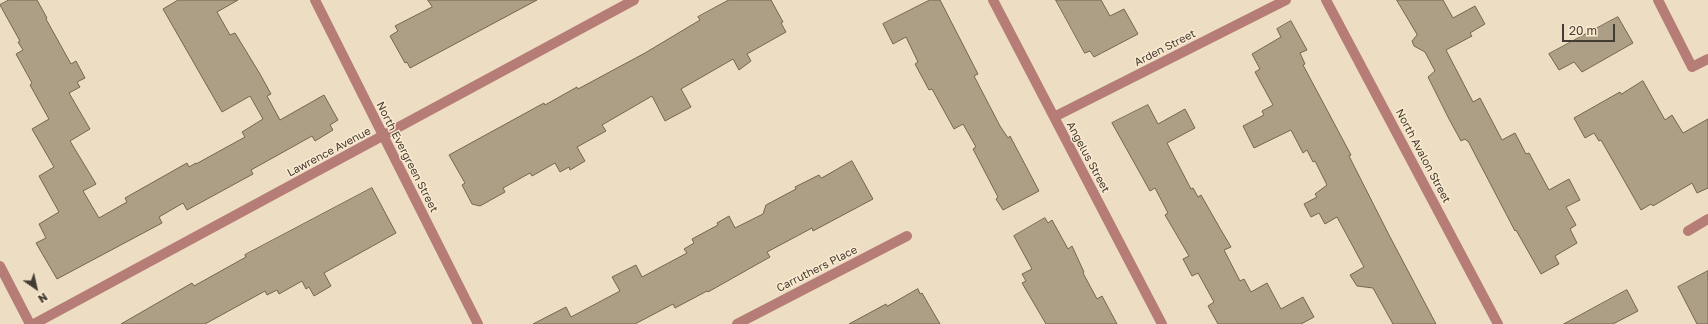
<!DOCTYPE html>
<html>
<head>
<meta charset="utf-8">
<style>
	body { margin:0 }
	#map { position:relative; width:1708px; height:324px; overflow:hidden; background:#edddc3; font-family:"Golos Text",sans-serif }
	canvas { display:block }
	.north { position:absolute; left:16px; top:268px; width:40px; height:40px; -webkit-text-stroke:3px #fbead0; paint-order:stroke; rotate:146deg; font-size:11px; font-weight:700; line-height:16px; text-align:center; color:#423c32 }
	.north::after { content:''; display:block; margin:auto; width:14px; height:18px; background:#423c32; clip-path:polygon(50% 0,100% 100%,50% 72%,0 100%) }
	.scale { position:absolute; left:1562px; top:24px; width:53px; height:18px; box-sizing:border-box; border:2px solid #423c32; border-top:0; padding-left:5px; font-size:12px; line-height:14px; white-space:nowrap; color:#423c32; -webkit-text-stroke:3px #fbead0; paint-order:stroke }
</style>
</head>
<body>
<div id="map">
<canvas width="1708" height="324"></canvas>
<div class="north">N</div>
<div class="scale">20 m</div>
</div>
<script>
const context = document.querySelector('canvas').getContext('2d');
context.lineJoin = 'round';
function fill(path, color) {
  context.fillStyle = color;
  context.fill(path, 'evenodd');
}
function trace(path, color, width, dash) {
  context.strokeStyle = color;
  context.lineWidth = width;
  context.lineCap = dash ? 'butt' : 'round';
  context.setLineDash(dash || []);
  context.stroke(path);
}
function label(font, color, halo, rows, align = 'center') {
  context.font = font + ' "Golos Text",sans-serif';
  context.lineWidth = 3;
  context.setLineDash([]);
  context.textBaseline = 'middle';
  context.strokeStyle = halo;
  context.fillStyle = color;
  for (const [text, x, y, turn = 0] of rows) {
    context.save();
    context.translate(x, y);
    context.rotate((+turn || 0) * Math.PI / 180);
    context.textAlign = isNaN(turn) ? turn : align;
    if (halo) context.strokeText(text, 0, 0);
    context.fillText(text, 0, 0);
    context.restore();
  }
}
const building = new Path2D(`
	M 9,0 L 37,0 L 47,18 L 46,19 L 71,64 L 76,61 L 85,78 L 77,82 L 80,87 L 69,93 L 90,129 L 70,141 L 96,184 L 83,191 L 99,218 L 127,202 L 125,198 L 187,163 L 189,167 L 196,163 L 196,164 L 245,137 L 242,132 L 263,119 L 250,96 L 222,112 L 163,9 L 178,0 L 238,0 L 217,12 L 230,35 L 235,33 L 260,74 L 271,94 L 267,96 L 280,120 L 324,95 L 338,120 L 330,125 L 333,130 L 315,141 L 312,136 L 251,170 L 253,174 L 187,210 L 183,203 L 159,217 L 162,223 L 57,279 L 36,243 L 46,238 L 39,224 L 59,212 L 39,176 L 54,167 L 32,129 L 49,119 L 30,85 L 32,83 L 16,54 L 23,50 L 18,42 L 20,41 L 0,5 Z
	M 428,0 L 537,0 L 410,68 L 407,62 L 405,63 L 390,36 L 398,31 L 395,26 L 432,7 Z
	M 729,0 L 771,0 L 783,22 L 781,23 L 786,32 L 747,54 L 751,61 L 739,70 L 733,59 L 681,89 L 691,107 L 665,121 L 652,96 L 602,125 L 606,131 L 577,147 L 585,161 L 570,170 L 569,167 L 560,172 L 555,163 L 532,176 L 530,173 L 503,188 L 505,192 L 480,206 L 472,204 L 462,185 L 465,183 L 449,155 L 544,103 L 545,105 L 577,87 L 578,89 L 645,53 L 700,20 L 698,17 Z
	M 930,0 L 940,0 L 978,74 L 974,76 L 1000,126 L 1008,138 L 1010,136 L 1039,191 L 1003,210 L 996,199 L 998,197 L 973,149 L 976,147 L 963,124 L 954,129 L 932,89 L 929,90 L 915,64 L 918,62 L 906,37 L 893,44 L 883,24 Z
	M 1056,0 L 1101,0 L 1110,16 L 1124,9 L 1138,34 L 1094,57 L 1090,51 L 1085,53 Z
	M 1397,0 L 1443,0 L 1453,18 L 1475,6 L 1485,24 L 1470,33 L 1472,36 L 1446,50 L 1473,102 L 1480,98 L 1502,140 L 1515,133 L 1526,154 L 1529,153 L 1549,190 L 1569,179 L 1580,200 L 1566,207 L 1576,225 L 1570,229 L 1577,243 L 1555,256 L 1559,264 L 1541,274 L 1516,230 L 1515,231 L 1468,141 L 1467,141 L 1465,139 L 1461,141 L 1449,119 L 1428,77 L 1435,71 L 1425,52 L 1414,46 L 1412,41 L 1417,35 Z
	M 1618,17 L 1633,43 L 1582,72 L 1574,62 L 1559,70 L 1549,54 Z
	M 1291,21 L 1307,50 L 1300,53 L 1305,64 L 1303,65 L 1351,155 L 1349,156 L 1389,235 L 1436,324 L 1393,324 L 1373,288 L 1357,286 L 1350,275 L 1364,267 L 1337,217 L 1325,224 L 1319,213 L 1311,217 L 1304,204 L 1317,197 L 1315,194 L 1327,185 L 1315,161 L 1313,162 L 1307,150 L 1303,153 L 1291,130 L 1254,148 L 1243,126 L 1264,115 L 1262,111 L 1273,105 L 1255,72 L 1260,69 L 1252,54 L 1281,37 L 1277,29 Z
	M 1643,81 L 1665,120 L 1672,115 L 1683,133 L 1708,119 L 1708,188 L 1697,193 L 1692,183 L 1653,206 L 1651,204 L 1641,210 L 1601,140 L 1599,141 L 1594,133 L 1585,138 L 1574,118 L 1620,92 L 1621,94 Z
	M 1148,105 L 1158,124 L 1185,109 L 1195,128 L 1167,143 L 1191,189 L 1193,188 L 1198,197 L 1201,195 L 1221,230 L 1231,247 L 1224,250 L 1240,281 L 1244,279 L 1251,292 L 1267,283 L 1281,309 L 1303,297 L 1314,317 L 1301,324 L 1218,324 L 1208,306 L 1214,302 L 1198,273 L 1192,276 L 1183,259 L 1189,256 L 1165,215 L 1168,213 L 1155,188 L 1150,191 L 1112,123 Z
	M 852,161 L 873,199 L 813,231 L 812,228 L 767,252 L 770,257 L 708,292 L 707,291 L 675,308 L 673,304 L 635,324 L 533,324 L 566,307 L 571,317 L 620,291 L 612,277 L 636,265 L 642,277 L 687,253 L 684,249 L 694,243 L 692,239 L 718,225 L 717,223 L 729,216 L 735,228 L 763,214 L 766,205 L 796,189 L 795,187 L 819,175 L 821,178 Z
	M 372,188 L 396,233 L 324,273 L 331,286 L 314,296 L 309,287 L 306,289 L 302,281 L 279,294 L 277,290 L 267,295 L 265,291 L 205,324 L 121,324 L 192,283 L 194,286 L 246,257 L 245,255 Z
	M 1045,218 L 1048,223 L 1052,220 L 1068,249 L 1072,246 L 1084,272 L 1083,273 L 1097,299 L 1102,296 L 1117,324 L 1046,324 L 1022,283 L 1026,281 L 1022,274 L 1032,269 L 1014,236 Z
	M 1708,271 L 1708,324 L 1697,324 L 1678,287 Z
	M 918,289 L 920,294 L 922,293 L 940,324 L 849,324 L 886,304 L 887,306 Z
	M 1627,290 L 1638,311 L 1613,324 L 1564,324 Z`);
fill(building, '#ad9e86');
trace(building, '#74664f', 1);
trace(new Path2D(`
	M 315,0 L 478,324
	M 993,0 L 1162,324
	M 1326,0 L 1498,324
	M 1658,0 L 1692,67 L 1708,59
	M 1054,117 L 1286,0
	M 1688,231 L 1708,219
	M 0,266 L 30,324
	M 34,324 L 634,0
	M 737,324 L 907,236`), '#b67c76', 10);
label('11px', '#423c32', '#fbead0', [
	["Arden Street",1165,48,-27],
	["Lawrence Avenue",329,152,-28],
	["North Avalon Street",1423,156,62],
	["North Evergreen Street",407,157,63],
	["Angelus Street",1088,157,62],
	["Carruthers Place",817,269,-27]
]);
</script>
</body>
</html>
